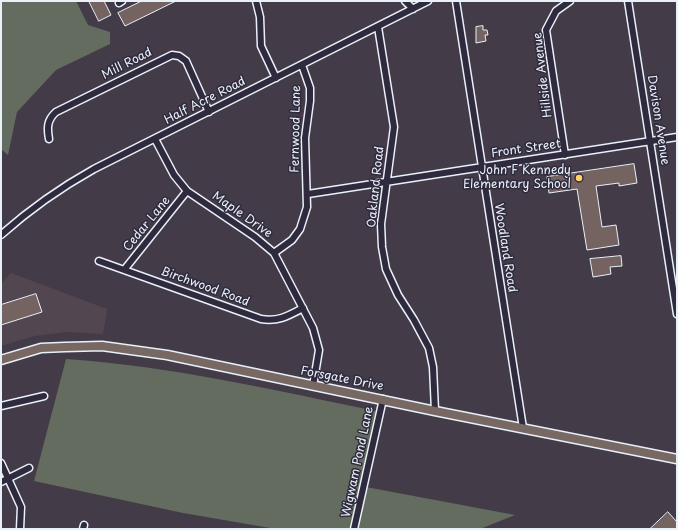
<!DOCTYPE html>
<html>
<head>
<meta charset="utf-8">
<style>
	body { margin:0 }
	#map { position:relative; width:678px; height:530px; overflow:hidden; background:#443b48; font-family:"Playpen Sans",sans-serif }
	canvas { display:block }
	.frame { position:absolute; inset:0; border:2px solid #e8f1f8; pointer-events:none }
</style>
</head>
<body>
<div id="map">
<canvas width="678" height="530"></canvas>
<div class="frame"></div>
</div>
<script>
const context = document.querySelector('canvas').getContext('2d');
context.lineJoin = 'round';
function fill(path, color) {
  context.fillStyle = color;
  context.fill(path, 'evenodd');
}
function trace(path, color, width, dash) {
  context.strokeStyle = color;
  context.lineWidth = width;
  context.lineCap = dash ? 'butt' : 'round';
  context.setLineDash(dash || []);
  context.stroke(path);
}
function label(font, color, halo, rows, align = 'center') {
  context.font = font + ' "Playpen Sans",sans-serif';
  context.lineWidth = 3;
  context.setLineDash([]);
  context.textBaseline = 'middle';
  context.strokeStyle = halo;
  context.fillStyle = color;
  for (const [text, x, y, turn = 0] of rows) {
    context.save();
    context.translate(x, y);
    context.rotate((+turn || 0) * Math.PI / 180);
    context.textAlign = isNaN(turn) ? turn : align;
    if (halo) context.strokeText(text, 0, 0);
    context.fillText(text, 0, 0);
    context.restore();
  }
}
fill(new Path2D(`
	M 11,273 L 107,309 L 103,334 L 66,332 L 34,336 L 1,346 L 1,284 Z`), '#524750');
fill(new Path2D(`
	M 1,1 L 76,1 L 88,25 L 110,32 L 110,44 L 56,70 L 17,112 L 8,155 L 1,149 Z
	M 66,359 C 172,366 277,391 381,412 L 366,487 L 515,515 L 480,529 L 276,529 L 183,513 L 34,481 Z`), '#636c5f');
const building = new Path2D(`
	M 89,1 L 104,1 L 111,15 L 99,21 Z
	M 142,1 L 176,1 L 125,26 L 118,13 Z
	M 483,26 L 483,30 L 487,30 L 488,35 L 485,35 L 486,41 L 476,43 L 476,27 Z
	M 634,164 L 637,183 L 619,186 L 619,183 L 596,186 L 602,227 L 616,225 L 619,245 L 587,250 L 577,189 L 549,193 L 547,177 Z
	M 621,256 L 622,266 L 610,267 L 611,274 L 593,277 L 590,259 Z
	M 36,294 L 42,312 L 1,325 L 1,305 Z
	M 668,512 L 677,522 L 677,529 L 650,529 Z`);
fill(building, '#746361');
trace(building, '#e8f1f8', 1);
const minor = new Path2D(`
	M 256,1 L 260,17 L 261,46 L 276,78
	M 405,1 L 413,9
	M 456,1 L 523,428
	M 628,1 L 677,314
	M 119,3 L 122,1
	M 378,27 L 394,127 L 381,224 L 382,247 L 386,269 L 398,295 L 414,320 L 429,348 L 433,367 L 435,411
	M 49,139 C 47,128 47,120 56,112 L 172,55 L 179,56 L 186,61 L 209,112
	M 155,139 L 174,175 L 187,191 L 255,237 L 274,253 L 313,328 L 319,350 L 313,386
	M 565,155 L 546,30 L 556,11 L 570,1
	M 308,194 L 677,137
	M 1,235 C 30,209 60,188 94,169 L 428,1
	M 274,253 L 292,240 L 300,229 L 307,207 L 305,138 L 310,101 L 310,88 L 302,65
	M 99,261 L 261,319 C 278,322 288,316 303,308
	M 124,270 L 187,191
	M 1,406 L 44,396
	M 1,463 L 21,507 L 20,529
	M 1,482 L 29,468
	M 83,529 L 84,525
	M 354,529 L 383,399`);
const major = new Path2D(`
	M 1,360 L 41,348 L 65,347 L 102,346 L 167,355 L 435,411 L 677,459`);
trace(minor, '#e8f1f8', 9);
trace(major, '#e8f1f8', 11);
trace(minor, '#2f2a3d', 6);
trace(major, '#776864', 8);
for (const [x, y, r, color] of [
	[579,178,4,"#ffd166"]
]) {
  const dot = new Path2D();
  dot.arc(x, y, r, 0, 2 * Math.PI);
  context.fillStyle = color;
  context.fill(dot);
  trace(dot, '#2f2a3d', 1.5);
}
label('12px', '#e8f1f8', '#2f2a3d', [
	["Mill Road",127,64,-27],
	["Hillside Avenue",543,75,-97],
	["Half Acre Road",205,101,-27],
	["Davison Avenue",658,120,81],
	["Fernwood Lane",296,129,-89],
	["Front Street",526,149,-8],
	["Oakland Road",376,187,-84],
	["Maple Drive",242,215,35],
	["Cedar Lane",147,224,-51],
	["Woodland Road",505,248,81],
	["Birchwood Road",205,287,20],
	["Forsgate Drive",342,379,11],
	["Wigwam Pond Lane",358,462,-78]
]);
label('12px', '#e8f1f8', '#2f2a3d', [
	["John F Kennedy",571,171],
	["Elementary School",571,185]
], 'right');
</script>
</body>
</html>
